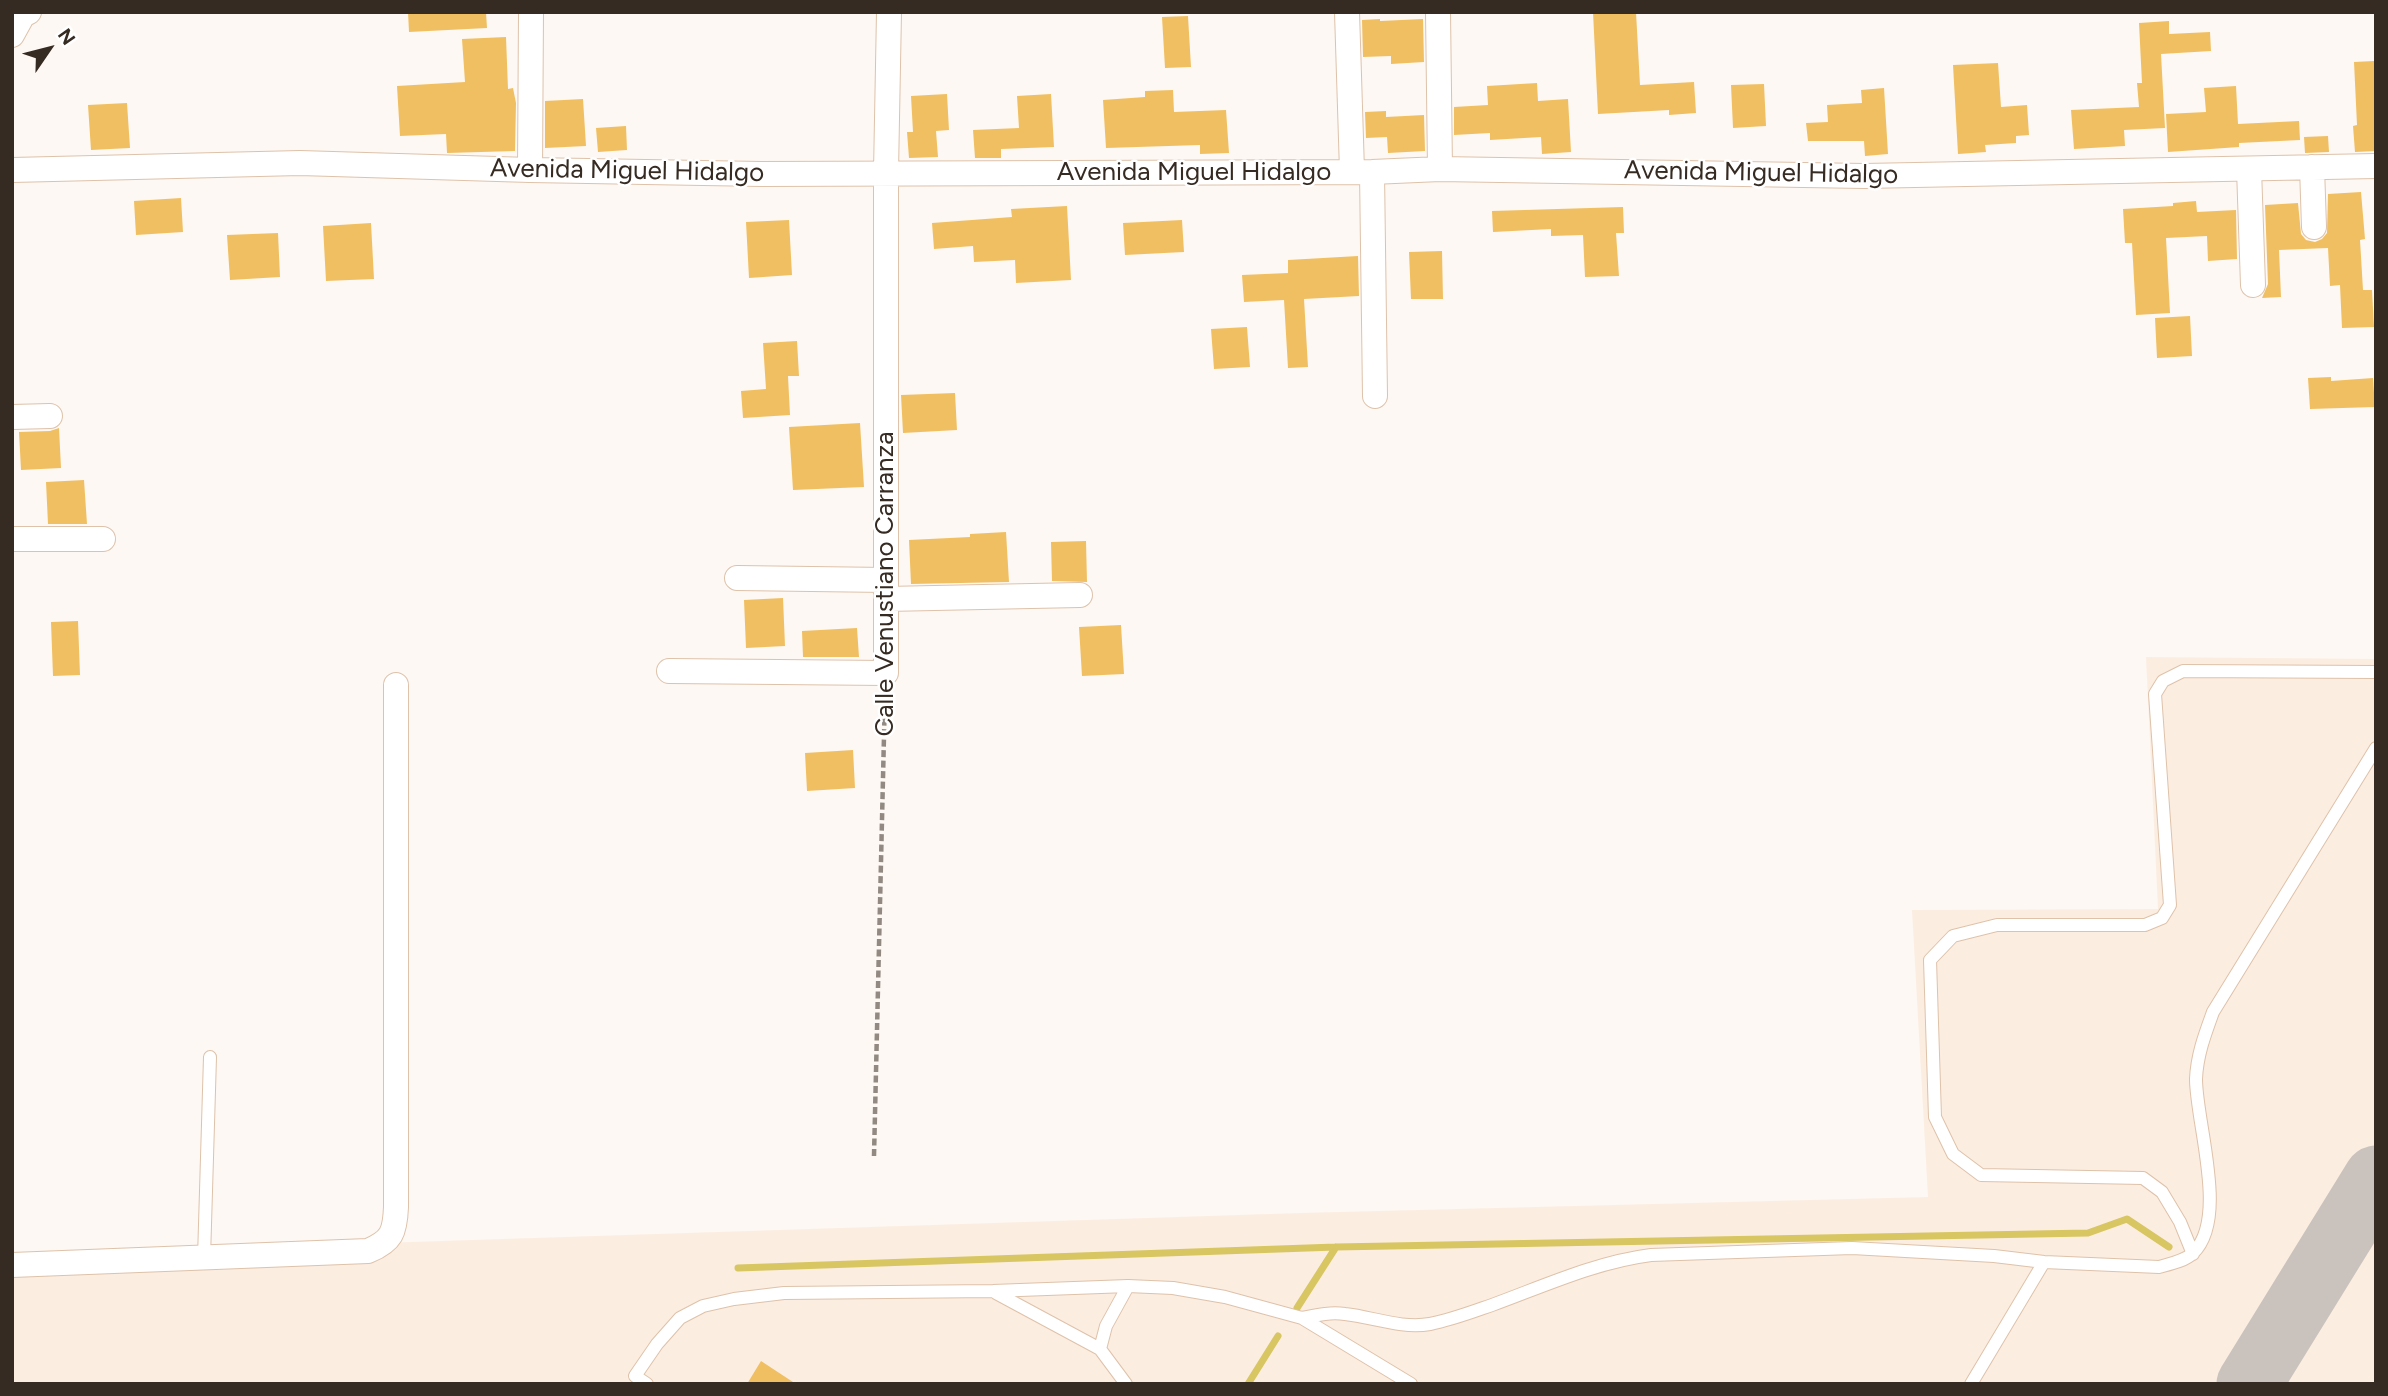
<!DOCTYPE html>
<html>
<head>
<meta charset="utf-8">
<style>
	body { margin:0 }
	#map { position:relative; width:2388px; height:1396px; overflow:hidden; background:#fdf8f3; font-family:Figtree,sans-serif }
	canvas { display:block }
	.frame { position:absolute; inset:0; border:14px solid #362b22; pointer-events:none }
	.north { position:absolute; left:14px; top:14px; width:70px; height:70px; -webkit-text-stroke:5px #fff; paint-order:stroke; rotate:55deg; font-size:19px; font-weight:700; line-height:28px; text-align:center; color:#362b22 }
	.north::after { content:''; display:block; margin:auto; width:24px; height:32px; background:#362b22; clip-path:polygon(50% 0,100% 100%,50% 72%,0 100%) }
</style>
</head>
<body>
<div id="map">
<canvas width="2388" height="1396"></canvas>
<div class="frame"></div>
<div class="north">N</div>
</div>
<script>
const context = document.querySelector('canvas').getContext('2d');
context.lineJoin = 'round';
function fill(path, color) {
  context.fillStyle = color;
  context.fill(path, 'evenodd');
}
function trace(path, color, width, dash) {
  context.strokeStyle = color;
  context.lineWidth = width;
  context.lineCap = dash ? 'butt' : 'round';
  context.setLineDash(dash || []);
  context.stroke(path);
}
function label(font, color, halo, rows, align = 'center') {
  context.font = font + ' Figtree,sans-serif';
  context.lineWidth = 5;
  context.setLineDash([]);
  context.textBaseline = 'middle';
  context.strokeStyle = halo;
  context.fillStyle = color;
  for (const [text, x, y, turn = 0] of rows) {
    context.save();
    context.translate(x, y);
    context.rotate((+turn || 0) * Math.PI / 180);
    context.textAlign = isNaN(turn) ? turn : align;
    if (halo) context.strokeText(text, 0, 0);
    context.fillText(text, 0, 0);
    context.restore();
  }
}
fill(new Path2D(`
	M 2146,657 L 2376,659 L 2376,1384 L 12,1384 L 12,1255 L 1300,1213 L 1928,1197 L 1912,910 L 2158,909 Z`), '#fcede1');
trace(new Path2D(`
	M 738,1268 L 1336,1247 L 2088,1233 L 2127,1219 L 2169,1247
	M 1297,1308 L 1336,1247
	M 1248,1384 L 1278,1336`), '#d7c661', 7);
trace(new Path2D(`
	M 2249,1384 L 2376,1178`), '#cac3bd', 65);
fill(new Path2D(`
	M 408,12 L 486,12 L 487,28 L 409,32 Z
	M 1593,12 L 1636,12 L 1640,85 L 1694,82 L 1696,113 L 1669,115 L 1669,110 L 1598,114 Z
	M 1188,16 L 1191,67 L 1165,68 L 1162,17 Z
	M 1380,19 L 1380,21 L 1423,19 L 1424,62 L 1391,64 L 1391,56 L 1363,57 L 1362,20 Z
	M 2169,21 L 2169,34 L 2210,32 L 2211,51 L 2161,54 L 2165,128 L 2124,130 L 2125,146 L 2074,149 L 2071,110 L 2139,107 L 2137,83 L 2142,83 L 2139,23 Z
	M 506,37 L 508,89 L 513,88 L 516,103 L 515,151 L 447,153 L 446,134 L 400,136 L 397,86 L 465,82 L 462,39 Z
	M 2374,61 L 2376,151 L 2355,152 L 2353,126 L 2357,125 L 2354,62 Z
	M 1998,63 L 2001,107 L 2027,105 L 2029,135 L 2016,136 L 2016,143 L 1985,145 L 1986,152 L 1958,154 L 1953,65 Z
	M 1537,83 L 1538,101 L 1568,99 L 1571,152 L 1542,154 L 1541,137 L 1490,140 L 1490,133 L 1454,135 L 1454,107 L 1488,105 L 1487,86 Z
	M 1764,84 L 1766,126 L 1733,128 L 1731,85 Z
	M 2236,86 L 2238,124 L 2299,121 L 2300,140 L 2239,143 L 2239,147 L 2168,152 L 2166,114 L 2206,112 L 2204,88 Z
	M 1884,88 L 1888,154 L 1865,156 L 1864,141 L 1808,141 L 1806,123 L 1828,122 L 1827,105 L 1862,103 L 1861,90 Z
	M 1173,90 L 1174,112 L 1226,110 L 1229,153 L 1200,154 L 1200,145 L 1106,148 L 1103,100 L 1145,97 L 1145,91 Z
	M 947,94 L 949,130 L 936,131 L 938,157 L 909,158 L 907,132 L 913,132 L 911,96 Z
	M 1051,94 L 1054,147 L 1001,149 L 1001,158 L 975,158 L 973,130 L 1019,128 L 1017,96 Z
	M 583,99 L 586,146 L 545,148 L 545,101 Z
	M 127,103 L 130,148 L 91,150 L 88,105 Z
	M 1386,111 L 1386,117 L 1424,115 L 1425,151 L 1388,153 L 1387,137 L 1366,138 L 1365,112 Z
	M 626,126 L 627,150 L 598,152 L 596,128 Z
	M 2328,136 L 2329,152 L 2305,153 L 2304,137 Z
	M 2361,192 L 2365,239 L 2360,240 L 2363,290 L 2372,290 L 2374,327 L 2342,328 L 2340,285 L 2330,286 L 2328,248 L 2279,250 L 2281,297 L 2262,298 L 2268,284 L 2265,205 L 2298,203 L 2301,234 L 2306,240 L 2315,242 L 2322,239 L 2327,233 L 2328,194 Z
	M 181,198 L 183,232 L 136,235 L 134,201 Z
	M 2196,201 L 2197,212 L 2236,210 L 2237,259 L 2208,261 L 2207,236 L 2166,238 L 2170,313 L 2136,315 L 2132,243 L 2125,243 L 2123,209 L 2173,206 L 2173,203 Z
	M 1067,206 L 1071,280 L 1016,283 L 1015,260 L 974,262 L 973,246 L 934,249 L 932,223 L 1012,217 L 1011,209 Z
	M 1623,207 L 1624,233 L 1616,233 L 1619,276 L 1585,277 L 1583,235 L 1551,236 L 1551,229 L 1493,232 L 1492,211 Z
	M 789,220 L 792,275 L 749,278 L 746,222 Z
	M 1182,220 L 1184,252 L 1125,255 L 1123,223 Z
	M 371,223 L 374,279 L 326,281 L 323,226 Z
	M 278,233 L 280,277 L 230,280 L 227,235 Z
	M 1442,251 L 1443,299 L 1411,299 L 1409,252 Z
	M 1358,256 L 1359,296 L 1304,299 L 1308,367 L 1288,368 L 1284,300 L 1244,302 L 1242,275 L 1288,273 L 1288,260 Z
	M 2190,316 L 2192,356 L 2157,358 L 2155,318 Z
	M 1247,327 L 1250,367 L 1214,369 L 1211,329 Z
	M 797,341 L 799,376 L 788,376 L 790,415 L 743,418 L 741,391 L 766,389 L 763,343 Z
	M 2331,377 L 2331,381 L 2373,378 L 2375,407 L 2310,409 L 2308,378 Z
	M 955,393 L 957,430 L 903,433 L 901,395 Z
	M 860,423 L 864,487 L 793,490 L 789,427 Z
	M 59,428 L 61,468 L 21,470 L 19,432 L 50,431 Z
	M 84,480 L 87,524 L 48,524 L 46,482 Z
	M 1006,532 L 1009,582 L 911,584 L 909,540 L 970,537 L 970,534 Z
	M 1086,541 L 1087,582 L 1052,581 L 1051,542 Z
	M 783,598 L 785,646 L 746,648 L 744,600 Z
	M 78,621 L 80,675 L 53,676 L 51,622 Z
	M 1121,625 L 1124,674 L 1082,676 L 1079,627 Z
	M 857,628 L 859,657 L 803,657 L 802,631 Z
	M 853,750 L 855,788 L 807,791 L 805,753 Z
	M 761,1361 L 796,1384 L 747,1384 Z`), '#f0bf62');
const service = new Path2D(`
	M 2193,1254 L 2180,1222 L 2162,1192 L 2143,1178 L 1981,1175 L 1953,1154 L 1935,1117 L 1930,960 L 1953,936 L 1997,925 L 2145,925 L 2162,918 L 2170,905 L 2155,694 L 2163,681 L 2183,671 L 2376,672
	M 204,1258 L 210,1057
	M 996,1293 L 1100,1349
	M 1302,1318 C 1317,1315 1330,1312 1345,1314 C 1373,1317 1401,1329 1430,1324 C 1451,1320 1472,1312 1492,1305 C 1544,1286 1596,1262 1651,1255 L 1852,1248 L 1994,1256 L 2044,1262 L 2159,1267 C 2170,1264 2185,1261 2193,1253 C 2229,1219 2196,1123 2196,1079 C 2197,1055 2205,1034 2213,1012 L 2376,748
	M 647,1384 L 635,1376 L 657,1344 L 680,1318 L 703,1306 L 734,1299 L 784,1293 L 993,1291 L 1128,1286 L 1173,1288 L 1225,1297 L 1302,1318 L 1411,1384
	M 1126,1384 L 1100,1349 L 1106,1326 L 1128,1286
	M 1971,1384 L 2044,1262`);
const minor = new Path2D(`
	M 1347,12 L 1352,171
	M 1438,12 L 1440,169
	M 12,35 L 23,15 L 29,12
	M 2312,167 L 2314,227
	M 2249,169 L 2253,285
	M 12,170 L 300,163 L 530,170 L 761,174 L 1372,172 L 1440,169 L 1864,176 L 2376,166
	M 530,170 L 531,12
	M 1372,172 L 1375,396
	M 12,417 L 50,416
	M 12,539 L 103,539
	M 737,578 L 886,580
	M 886,599 L 1080,595
	M 669,671 L 886,673 L 886,172 L 889,12
	M 12,1265 L 368,1251 C 392,1241 395,1232 396,1207 L 396,685`);
trace(service, '#dec2aa', 14);
trace(minor, '#dec2aa', 26);
trace(new Path2D(`
	M 874,1156 L 885,694`), '#918982', 4.5, [7, 3.5]);
trace(service, '#fff', 12);
trace(minor, '#fff', 24);
label('26px', '#362b22', '#fff', [
	["Avenida Miguel Hidalgo",627,171,1],
	["Avenida Miguel Hidalgo",1194,172],
	["Avenida Miguel Hidalgo",1761,173,1],
	["Calle Venustiano Carranza",885,584,-90]
]);
</script>
</body>
</html>
